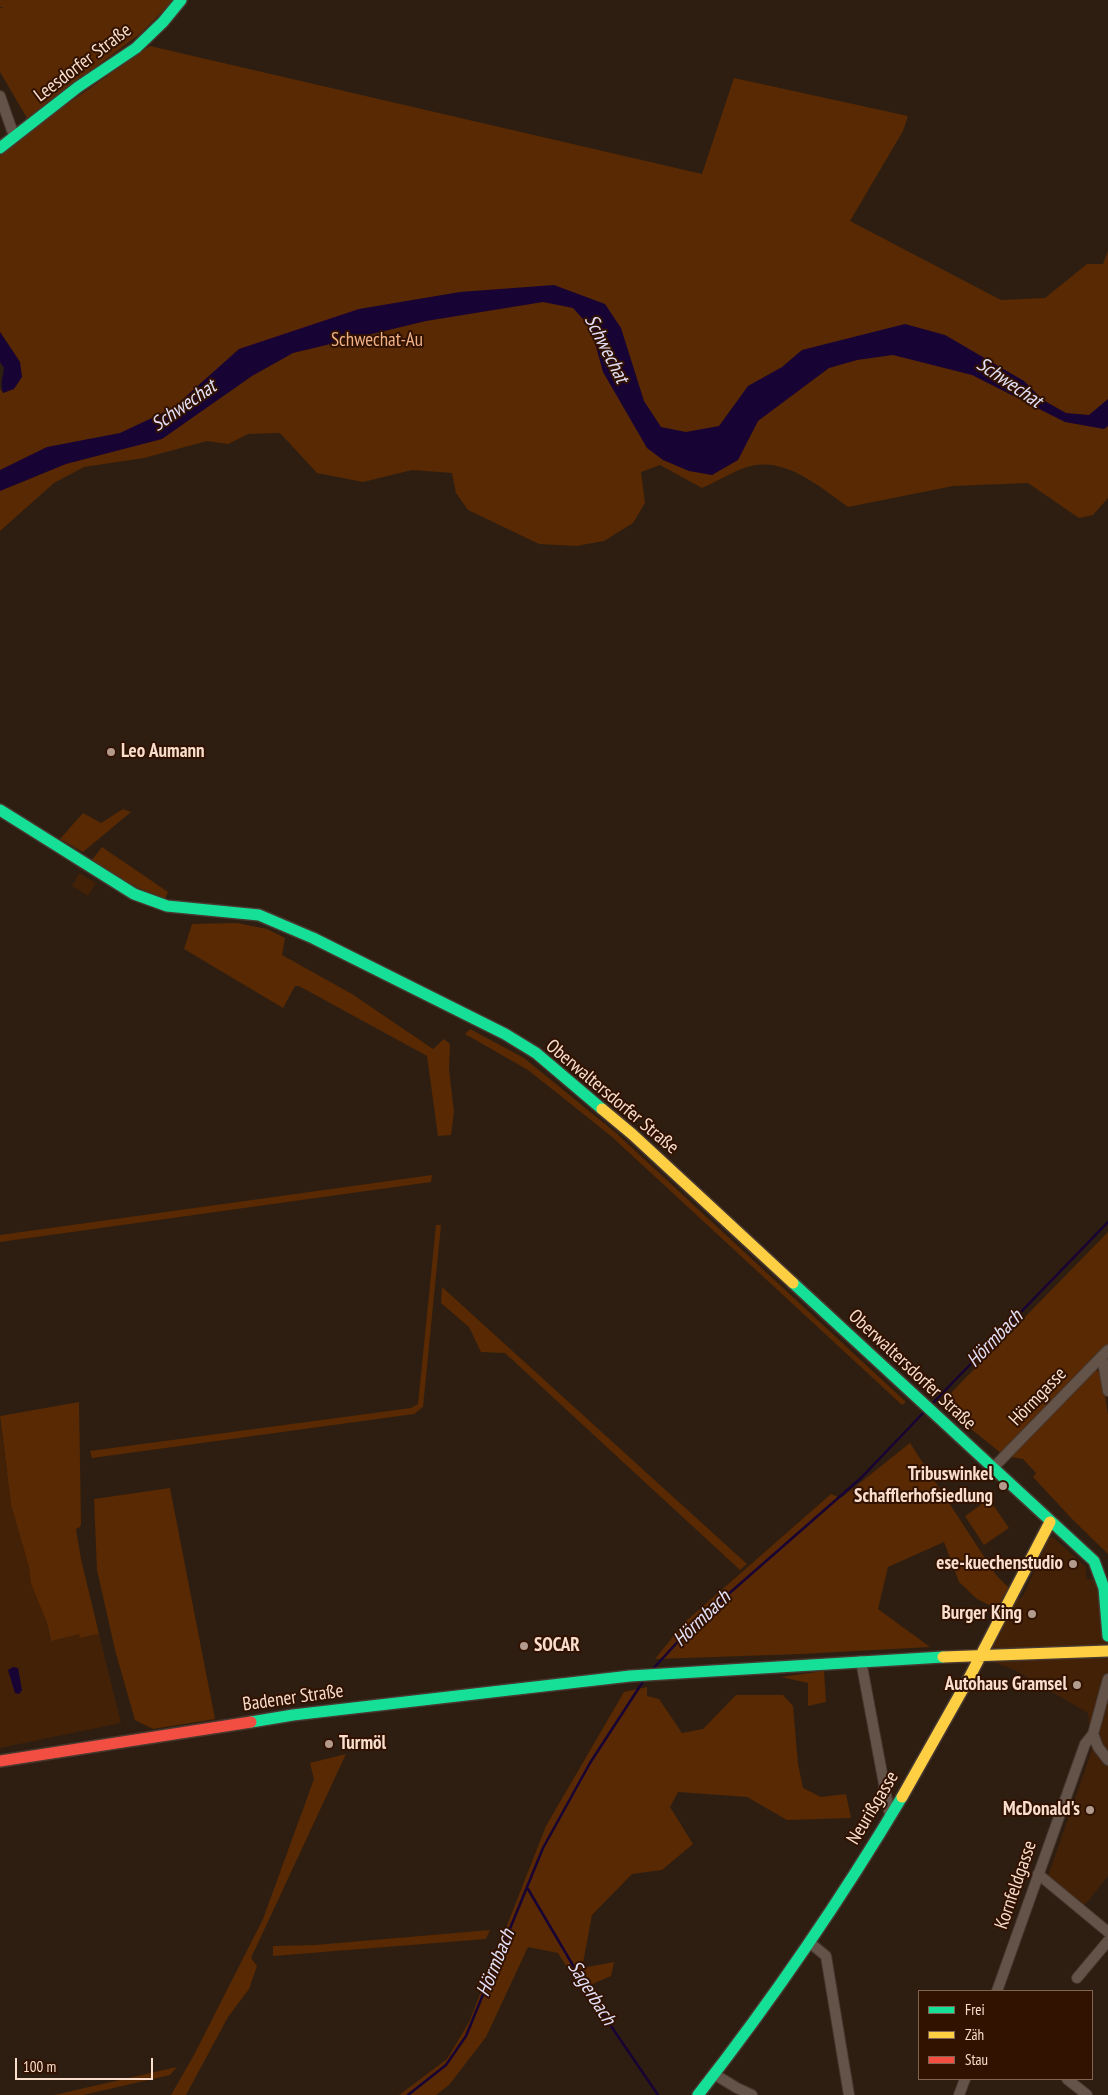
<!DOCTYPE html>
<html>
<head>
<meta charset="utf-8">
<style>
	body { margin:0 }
	#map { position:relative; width:1108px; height:2095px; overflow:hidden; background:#2e1e12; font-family:"PT Sans Narrow",sans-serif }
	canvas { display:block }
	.legend { position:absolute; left:918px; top:1990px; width:175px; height:90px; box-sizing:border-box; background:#311200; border:1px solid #816452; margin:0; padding:6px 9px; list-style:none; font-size:15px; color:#f9decd }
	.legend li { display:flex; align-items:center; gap:10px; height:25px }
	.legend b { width:25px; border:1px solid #816452 }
	.scale { position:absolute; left:15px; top:2058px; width:138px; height:22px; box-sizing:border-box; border:2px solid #f9decd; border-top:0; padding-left:6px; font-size:15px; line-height:18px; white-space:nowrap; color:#f9decd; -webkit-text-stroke:4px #311200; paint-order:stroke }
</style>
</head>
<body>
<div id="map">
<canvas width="1108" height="2095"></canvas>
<ul class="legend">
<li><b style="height:6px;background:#16e098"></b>Frei</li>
<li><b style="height:6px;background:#ffcf43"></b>Zäh</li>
<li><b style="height:6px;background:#f24e42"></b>Stau</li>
</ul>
<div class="scale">100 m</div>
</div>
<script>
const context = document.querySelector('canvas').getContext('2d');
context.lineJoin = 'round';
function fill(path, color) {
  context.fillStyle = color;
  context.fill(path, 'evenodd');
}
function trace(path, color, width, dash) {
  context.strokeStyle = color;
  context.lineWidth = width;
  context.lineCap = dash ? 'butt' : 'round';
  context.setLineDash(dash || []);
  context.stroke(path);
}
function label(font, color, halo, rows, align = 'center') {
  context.font = font + ' "PT Sans Narrow",sans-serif';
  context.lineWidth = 4;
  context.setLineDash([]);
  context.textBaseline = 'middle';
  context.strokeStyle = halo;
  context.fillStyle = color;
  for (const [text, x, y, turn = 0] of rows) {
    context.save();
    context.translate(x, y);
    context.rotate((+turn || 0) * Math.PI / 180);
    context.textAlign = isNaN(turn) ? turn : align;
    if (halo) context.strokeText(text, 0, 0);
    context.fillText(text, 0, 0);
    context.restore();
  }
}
fill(new Path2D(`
	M 79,873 L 96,883 L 88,896 L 72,886 Z
	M 0,1423 L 11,1505 L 29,1567 L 31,1584 L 47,1623 L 50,1640 L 80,1634 L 81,1638 L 99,1634 L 121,1723 L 0,1748 Z
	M 1053,1537 L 1086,1567 L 1086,1579 L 1108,1582 L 1108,1876 L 1084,1906 L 1048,1876 L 1092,1750 L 1088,1713 L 1013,1669 L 975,1656 L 999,1610 L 1023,1596 L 1049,1538 Z`), '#422107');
fill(new Path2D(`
	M 0,0 L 174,0 L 140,34 L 27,118 L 0,72 L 0,8 L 4,7 L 0,7 Z
	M 150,46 L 702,174 L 734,78 L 908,116 L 903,131 L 850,221 L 1001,300 L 1045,298 L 1087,264 L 1103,264 L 1108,251 L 1108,498 L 1093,515 L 1079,518 L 1028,483 L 953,486 L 848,507 C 818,486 783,454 744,468 C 730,473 716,482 702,488 L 660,465 L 641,472 L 645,503 L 633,523 L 604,541 L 576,546 L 539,544 L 468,510 L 456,493 L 452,473 L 412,470 L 363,482 L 317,473 L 280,433 L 248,434 L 228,444 L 207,441 L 144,458 L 84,467 L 54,483 L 0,531 L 0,389 L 3,393 L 20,362 L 0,332 L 0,156 L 19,138 Z
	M 123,809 L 131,812 L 83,852 L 60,839 L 83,813 L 101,823 Z
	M 102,847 L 168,892 L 165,899 L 136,887 L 91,861 Z
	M 237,923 L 267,929 L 285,938 L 282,955 L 352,994 L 433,1049 L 444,1039 L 450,1044 L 449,1069 L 454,1112 L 451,1135 L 438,1136 L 427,1056 L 299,986 L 295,986 L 283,1008 L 184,949 L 192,924 Z
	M 470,1029 L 524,1058 L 616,1133 L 906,1402 L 902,1405 L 611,1136 L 528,1070 L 465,1034 Z
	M 432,1175 L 431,1182 L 0,1242 L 0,1235 Z
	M 436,1225 L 441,1225 L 423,1407 L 414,1414 L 92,1458 L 90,1451 L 411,1408 L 418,1404 Z
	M 1108,1232 L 1108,1344 L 1001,1453 L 952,1414 L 942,1402 Z
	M 442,1287 L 747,1564 L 740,1570 L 505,1353 L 481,1352 L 469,1327 L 441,1303 Z
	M 1096,1370 L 1102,1374 L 1108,1415 L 1108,1554 L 1072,1519 L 1033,1477 L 1036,1473 L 1023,1459 L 1011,1457 Z
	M 79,1402 L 81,1524 L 80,1527 L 76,1529 L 81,1559 L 99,1634 L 80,1638 L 79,1634 L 51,1641 L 47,1623 L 31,1584 L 29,1567 L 11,1505 L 0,1416 Z
	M 910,1443 L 996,1575 L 1010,1589 L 999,1610 L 977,1599 L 959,1582 L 944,1542 L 888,1567 L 878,1609 L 930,1647 L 801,1654 L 655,1659 L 685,1622 L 831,1494 L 841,1498 Z
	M 170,1488 L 215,1719 L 153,1729 L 135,1720 L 115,1650 L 97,1570 L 94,1499 Z
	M 989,1499 L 1009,1528 L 984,1545 L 965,1516 Z
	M 824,1671 L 826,1702 L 808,1706 L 808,1683 L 781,1677 Z
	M 647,1687 L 647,1696 L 659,1699 L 682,1733 L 703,1729 L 736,1695 L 783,1695 L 793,1706 L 798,1764 L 803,1788 L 821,1797 L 846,1794 L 851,1818 L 787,1820 L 747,1797 L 678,1792 L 670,1807 L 693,1844 L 662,1870 L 632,1874 L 592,1915 L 582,1968 L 614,1962 L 611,1976 L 581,1989 L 558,1953 L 528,1947 L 486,2037 L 449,2085 L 436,2095 L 399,2095 L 447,2059 L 469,2022 L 546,1826 L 624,1692 Z
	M 346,1754 L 251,1958 L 257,1966 L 249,1989 L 228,2017 L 186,2095 L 171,2095 L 195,2053 L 263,1919 L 314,1779 L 310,1763 Z
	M 490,1930 L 486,1939 L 273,1956 L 273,1946 L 315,1945 Z
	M 177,2067 L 170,2075 L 83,2095 L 54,2095 Z`), '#582902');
fill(new Path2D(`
	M 554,285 L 605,304 L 621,328 L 644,401 L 661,427 L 686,432 L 719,426 L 748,386 L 782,367 L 802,350 L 905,324 L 945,335 L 1024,381 L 1043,400 L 1066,413 L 1089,415 L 1108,399 L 1108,426 L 1104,429 L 1065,422 L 972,375 L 893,355 L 857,360 L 829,368 L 758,421 L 738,460 L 712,475 L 689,471 L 663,460 L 647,448 L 603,372 L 591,328 L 573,308 L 543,302 L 426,321 L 293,353 L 252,376 L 162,439 L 66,464 L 0,491 L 0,470 L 47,447 L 120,433 L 173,408 L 239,349 L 359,309 L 460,292 Z
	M 0,332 L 20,362 L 22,377 L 14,389 L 3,393 C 0,384 3,377 4,368 L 0,362 Z
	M 13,1667 L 18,1668 L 22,1690 L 19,1694 L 15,1693 L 8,1670 Z`), '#180335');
trace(new Path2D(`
	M 931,1405 L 1108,1222
	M 652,1670 L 693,1625 L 861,1478 L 925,1411
	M 528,1889 L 594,2001 L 658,2095
	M 408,2095 L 446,2065 L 466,2036 L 543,1848 L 590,1763 L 644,1680`), '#180335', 2.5);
const street = new Path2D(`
	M 0,96 L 14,136
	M 1102,1356 L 1108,1391
	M 992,1469 L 1108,1350
	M 861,1661 L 890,1816
	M 1093,1734 L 1098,1747 L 1108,1760
	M 1038,1874 L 1108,1932
	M 809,1942 L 826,1956 L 849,2095
	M 1077,1978 L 1108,1941
	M 997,1991 L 1085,1744 L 1093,1734 L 1108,1679
	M 714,2074 L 737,2088 L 752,2095
	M 1067,2079 L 1087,2095
	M 959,2095 L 965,2079`);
const fast = new Path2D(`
	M 0,148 L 78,87 L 136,48 L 163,22 L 181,0
	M 0,810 L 134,894 L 167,906 L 259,915 L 313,938 L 505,1034 L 536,1053 L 602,1109
	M 793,1283 L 1094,1561 L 1104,1588 L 1108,1636
	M 251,1722 L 293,1715 L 630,1676 L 943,1657
	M 698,2095 C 772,2000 840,1901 902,1797`);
const slow = new Path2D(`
	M 602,1109 L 632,1134 L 793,1283
	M 943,1657 L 1108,1651
	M 902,1797 L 968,1680 L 1050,1522`);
const jam = new Path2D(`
	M 0,1761 L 251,1722`);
trace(street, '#473830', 12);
trace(fast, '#473830', 14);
trace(slow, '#473830', 14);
trace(jam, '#473830', 14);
trace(street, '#645349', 10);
trace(fast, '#16e098', 11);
trace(slow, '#ffcf43', 11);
trace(jam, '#f24e42', 11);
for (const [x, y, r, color] of [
	[111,752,5,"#b29b8c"],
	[1003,1486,5,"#b29b8c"],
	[1073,1564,5,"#b29b8c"],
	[1032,1614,5,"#b29b8c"],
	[524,1646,5,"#b29b8c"],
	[1077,1685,5,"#b29b8c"],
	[329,1744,5,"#b29b8c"],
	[1090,1810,5,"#b29b8c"]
]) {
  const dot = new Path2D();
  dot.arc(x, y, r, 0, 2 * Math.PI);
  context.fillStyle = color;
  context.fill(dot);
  trace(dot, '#311200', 2);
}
label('19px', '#f9decd', '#311200', [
	["Leesdorfer Straße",83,63,-37],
	["Oberwaltersdorfer Straße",612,1097,40],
	["Oberwaltersdorfer Straße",912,1370,43],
	["Hörmgasse",1038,1397,-46],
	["Badener Straße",293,1698,-8],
	["Neurißgasse",873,1808,-59],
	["Kornfeldgasse",1016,1885,-71]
]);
label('19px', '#f1b188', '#311200', [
	["Schwechat-Au",377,341]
]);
label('bold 19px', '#f9decd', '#311200', [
	["Leo Aumann",121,752,"left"],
	["Tribuswinkel",993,1475],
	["Schafflerhofsiedlung",993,1497],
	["ese-kuechenstudio",1063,1564],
	["Burger King",1022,1614],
	["SOCAR",534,1646,"left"],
	["Autohaus Gramsel",1067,1685],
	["Turmöl",339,1744,"left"],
	["McDonald's",1080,1810]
], 'right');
label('italic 20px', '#e2dff6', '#311200', [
	["Schwechat",606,349,63],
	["Schwechat",1009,383,34],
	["Schwechat",184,406,-35],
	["Hörmbach",995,1339,-46],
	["Hörmbach",702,1619,-44],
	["Hörmbach",496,1963,-68],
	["Sagerbach",591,1993,58]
]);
</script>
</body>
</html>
